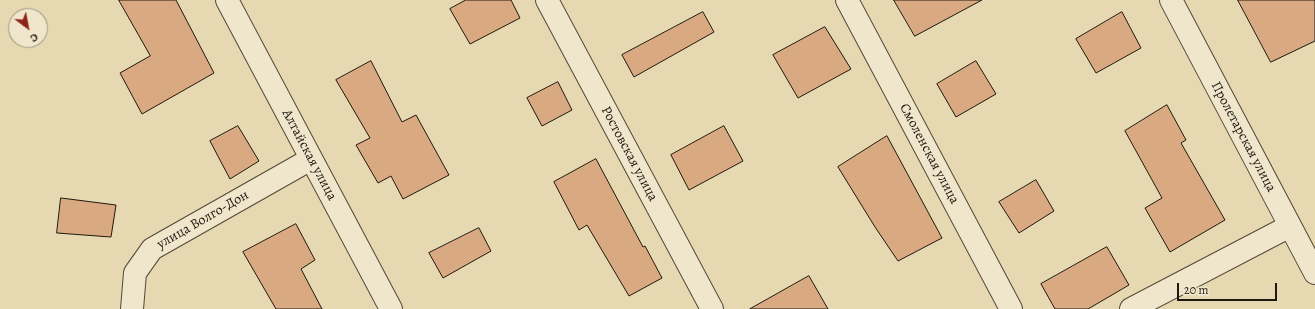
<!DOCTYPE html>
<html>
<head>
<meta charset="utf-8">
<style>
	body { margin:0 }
	#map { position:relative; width:1315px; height:309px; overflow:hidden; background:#e6d8b0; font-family:Alegreya,serif }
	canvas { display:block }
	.north { position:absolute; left:8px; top:8px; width:40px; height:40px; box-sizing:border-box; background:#efe6cc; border:1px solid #9c9480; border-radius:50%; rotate:148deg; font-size:11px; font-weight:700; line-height:16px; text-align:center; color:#20180f }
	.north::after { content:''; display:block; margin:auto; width:14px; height:18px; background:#8f2418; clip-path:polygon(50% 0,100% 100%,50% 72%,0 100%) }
	.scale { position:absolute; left:1177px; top:283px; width:100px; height:18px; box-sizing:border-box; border:2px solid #20180f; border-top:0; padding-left:5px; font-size:12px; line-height:14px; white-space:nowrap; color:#20180f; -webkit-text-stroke:3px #efe6cc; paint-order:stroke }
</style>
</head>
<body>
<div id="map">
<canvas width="1315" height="309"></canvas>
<div class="north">С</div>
<div class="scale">20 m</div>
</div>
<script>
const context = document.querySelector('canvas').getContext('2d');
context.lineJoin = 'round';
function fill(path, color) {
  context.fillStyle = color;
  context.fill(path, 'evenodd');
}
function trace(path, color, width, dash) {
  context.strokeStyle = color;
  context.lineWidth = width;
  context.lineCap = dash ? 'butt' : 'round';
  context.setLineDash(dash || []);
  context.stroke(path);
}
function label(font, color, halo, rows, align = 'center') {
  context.font = font + ' Alegreya,serif';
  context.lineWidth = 3;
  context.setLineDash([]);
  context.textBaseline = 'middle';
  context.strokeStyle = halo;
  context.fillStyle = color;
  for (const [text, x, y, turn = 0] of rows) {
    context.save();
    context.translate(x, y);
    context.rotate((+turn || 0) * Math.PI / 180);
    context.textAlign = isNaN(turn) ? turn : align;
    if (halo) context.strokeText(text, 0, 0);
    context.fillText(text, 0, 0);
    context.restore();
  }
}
const building = new Path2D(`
	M 119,0 L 176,0 L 214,73 L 142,114 L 120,73 L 150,56 Z
	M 466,0 L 511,0 L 520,18 L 470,44 L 450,9 Z
	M 894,0 L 982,0 L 915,36 Z
	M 1238,0 L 1315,0 L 1315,41 L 1271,62 Z
	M 703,12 L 714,32 L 634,77 L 622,55 Z
	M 1122,12 L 1141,48 L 1096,73 L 1076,39 Z
	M 825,27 L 851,69 L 798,98 L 773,55 Z
	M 371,61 L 402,122 L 416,115 L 449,175 L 403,199 L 391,176 L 378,183 L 356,145 L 370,138 L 336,80 Z
	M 976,61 L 996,94 L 956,117 L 937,84 Z
	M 558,82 L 572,110 L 542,126 L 527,98 Z
	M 1167,105 L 1186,140 L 1181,143 L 1225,220 L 1170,252 L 1145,208 L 1162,198 L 1125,131 Z
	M 238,126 L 259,161 L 230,179 L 210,141 Z
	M 724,126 L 743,161 L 689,190 L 671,155 Z
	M 887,136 L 942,238 L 898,261 L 875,227 L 838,167 Z
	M 596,159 L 643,247 L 645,246 L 662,278 L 629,296 L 587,225 L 579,230 L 554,182 Z
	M 1036,180 L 1054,211 L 1019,233 L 999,202 Z
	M 61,198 L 116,205 L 111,237 L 57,233 Z
	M 296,224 L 315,260 L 301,269 L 322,309 L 276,309 L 243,252 Z
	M 479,228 L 491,251 L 443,278 L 429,253 Z
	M 1107,247 L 1129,285 L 1088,309 L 1055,309 L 1041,284 Z
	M 809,276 L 828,309 L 750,309 Z`);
fill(building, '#d9a981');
trace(building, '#20180f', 1);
const street = new Path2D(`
	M 227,0 L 391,309
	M 547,0 L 712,309
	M 847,0 L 1011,309
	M 1171,0 L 1315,273
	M 132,309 L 135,273 L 152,249 L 311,159
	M 1131,309 L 1290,226`);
trace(street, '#524837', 24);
trace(street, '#efe6cc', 22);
label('14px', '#20180f', '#efe6cc', [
	["Пролетарская улица",1243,137,62],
	["Ростовская улица",629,154,62],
	["Смоленская улица",929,154,62],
	["Алтайская улица",309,155,62],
	["улица Волго-Дон",203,220,-30]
]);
</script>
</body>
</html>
